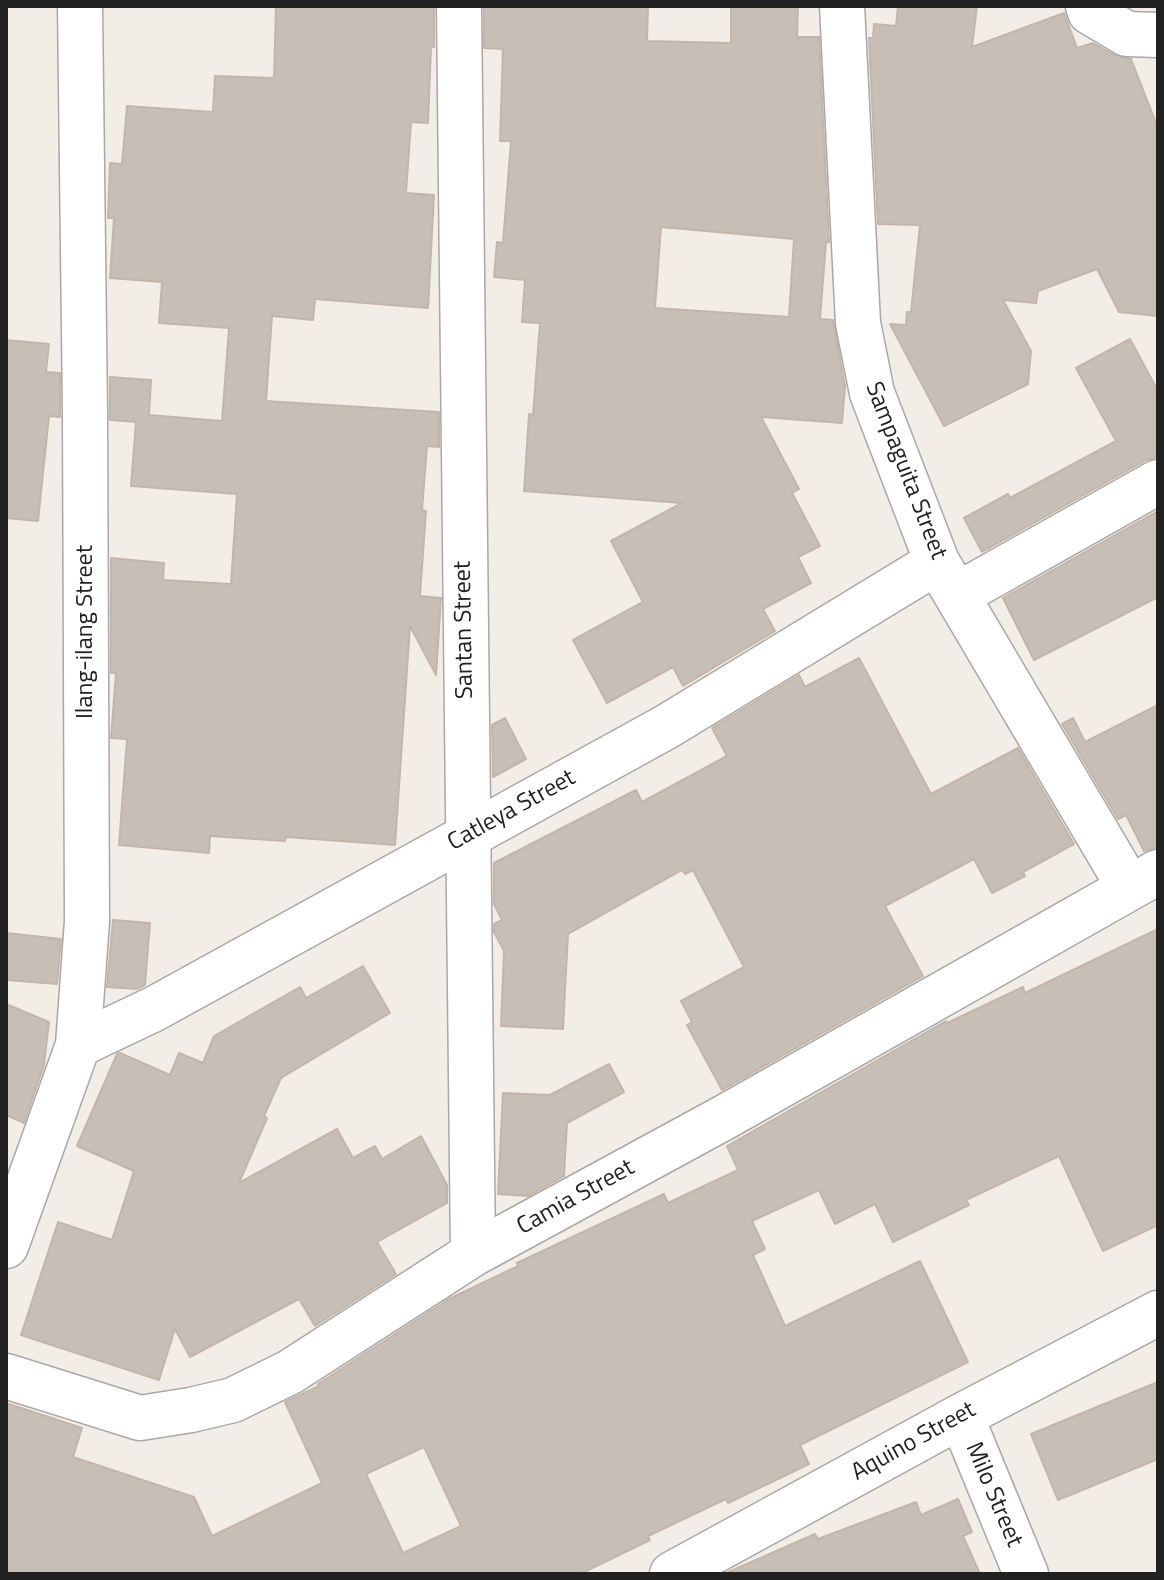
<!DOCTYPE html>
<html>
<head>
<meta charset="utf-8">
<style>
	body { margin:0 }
	#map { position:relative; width:1164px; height:1580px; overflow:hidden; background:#f2eee7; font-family:"Titillium Web",sans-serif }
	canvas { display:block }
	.frame { position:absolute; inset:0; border:8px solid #212121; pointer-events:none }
</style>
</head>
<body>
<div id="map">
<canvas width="1164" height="1580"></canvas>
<div class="frame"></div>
</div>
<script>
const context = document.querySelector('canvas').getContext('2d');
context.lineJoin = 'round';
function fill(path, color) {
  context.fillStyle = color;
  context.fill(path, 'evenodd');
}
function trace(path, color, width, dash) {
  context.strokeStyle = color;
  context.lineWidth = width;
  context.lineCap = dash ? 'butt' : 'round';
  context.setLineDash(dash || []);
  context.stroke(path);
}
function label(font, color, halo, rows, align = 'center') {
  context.font = font + ' "Titillium Web",sans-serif';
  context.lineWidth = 6;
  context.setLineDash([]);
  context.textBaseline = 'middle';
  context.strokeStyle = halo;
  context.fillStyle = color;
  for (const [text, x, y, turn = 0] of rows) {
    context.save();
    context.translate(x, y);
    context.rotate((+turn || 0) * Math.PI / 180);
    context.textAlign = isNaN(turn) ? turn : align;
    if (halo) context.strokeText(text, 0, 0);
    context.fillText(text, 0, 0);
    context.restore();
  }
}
const building = new Path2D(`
	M 276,6 L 434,6 L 434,47 L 431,47 L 428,123 L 411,122 L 406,193 L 434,195 L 428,308 L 315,299 L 313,320 L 272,316 L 266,401 L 439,412 L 439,447 L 427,446 L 422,510 L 426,511 L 420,596 L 441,598 L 436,675 L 410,626 L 395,845 L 286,837 L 285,841 L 210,836 L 209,853 L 119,845 L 127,739 L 111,738 L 116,673 L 111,673 L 111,558 L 164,563 L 163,580 L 231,584 L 237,494 L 131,486 L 136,422 L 110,420 L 110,377 L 151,380 L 149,415 L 222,421 L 229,328 L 159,323 L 162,282 L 110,278 L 114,218 L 108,218 L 110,163 L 122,164 L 127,106 L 213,112 L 215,76 L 274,78 Z
	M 484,6 L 648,6 L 647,41 L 731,43 L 731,6 L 798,6 L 797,37 L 819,37 L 829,242 L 826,242 L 820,319 L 833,320 L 845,386 L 842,423 L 761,417 L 799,489 L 792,493 L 820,546 L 798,557 L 811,583 L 763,609 L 775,631 L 683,686 L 673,667 L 607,703 L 573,640 L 643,602 L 611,541 L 682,503 L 524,491 L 529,414 L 533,415 L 540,323 L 522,322 L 525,280 L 494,277 L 497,242 L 503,243 L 511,141 L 500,141 L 503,49 L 484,48 ZM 661,227 L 794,239 L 789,317 L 655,308 Z
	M 898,6 L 977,6 L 972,47 L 1064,13 L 1077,48 L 1093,43 L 1114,55 L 1131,59 L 1158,128 L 1158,316 L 1119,312 L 1097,269 L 1038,291 L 1036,303 L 1003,300 L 1031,351 L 1028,384 L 944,426 L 890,324 L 906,325 L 907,312 L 911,312 L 920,225 L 878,224 L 869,38 L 873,38 L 874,24 L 896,26 Z
	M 1130,339 L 1158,391 L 1158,457 L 1146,460 L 982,552 L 964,518 L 1008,494 L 1010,498 L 1116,441 L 1076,368 Z
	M 6,340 L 49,344 L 46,372 L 60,373 L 60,417 L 49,416 L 38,521 L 6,518 Z
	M 1158,511 L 1158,597 L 1034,660 L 1003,598 Z
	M 859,658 L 931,794 L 1018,748 L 1074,844 L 1023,872 L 1025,876 L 992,893 L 974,859 L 885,906 L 923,976 L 722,1090 L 687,1025 L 692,1022 L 681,1001 L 744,967 L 693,870 L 685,874 L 682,870 L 568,934 L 563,1029 L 501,1026 L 504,951 L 494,932 L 494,924 L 502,920 L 494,904 L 494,863 L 636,790 L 642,802 L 727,756 L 712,728 L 799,675 L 805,687 Z
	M 1158,705 L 1158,847 L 1144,851 L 1126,815 L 1118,819 L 1062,724 L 1073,718 L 1085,742 Z
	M 505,718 L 526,759 L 493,777 L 492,725 Z
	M 113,920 L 150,923 L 145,985 L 137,989 L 107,987 Z
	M 1158,929 L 1158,1225 L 1103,1251 L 1059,1156 L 966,1200 L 969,1205 L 893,1242 L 875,1204 L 835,1224 L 819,1190 L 752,1221 L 765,1249 L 753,1255 L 785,1326 L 920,1261 L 968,1362 L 800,1445 L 809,1464 L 728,1503 L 726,1499 L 648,1536 L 650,1540 L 580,1574 L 6,1574 L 6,1403 L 82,1428 L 73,1457 L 194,1497 L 212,1536 L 322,1483 L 285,1402 L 319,1386 L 318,1384 L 449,1299 L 518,1266 L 517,1263 L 664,1194 L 668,1203 L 738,1170 L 727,1146 L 946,1021 L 947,1023 L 1023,987 L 1025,993 ZM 424,1447 L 461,1526 L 403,1553 L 366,1474 Z
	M 6,933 L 61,939 L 57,984 L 6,980 Z
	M 363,966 L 390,1013 L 281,1078 L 264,1116 L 267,1118 L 239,1183 L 337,1129 L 353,1158 L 375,1146 L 382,1159 L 421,1136 L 447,1185 L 447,1203 L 377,1242 L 396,1274 L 315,1326 L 299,1299 L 190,1357 L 175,1329 L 159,1380 L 21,1335 L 58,1222 L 112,1240 L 134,1171 L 77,1146 L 117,1054 L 120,1053 L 170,1075 L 179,1053 L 203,1063 L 214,1036 L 300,987 L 306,998 Z
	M 6,1004 L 49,1022 L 44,1065 L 24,1123 L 6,1115 Z
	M 609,1064 L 624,1092 L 567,1123 L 564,1176 L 528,1196 L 498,1194 L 503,1093 L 550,1095 Z
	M 1158,1382 L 1158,1459 L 1058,1500 L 1031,1434 Z
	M 958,1499 L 972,1532 L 963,1536 L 980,1574 L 724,1574 L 815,1534 L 818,1539 L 916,1502 L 921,1515 Z`);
fill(building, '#c7beb6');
trace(building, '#c5b5a8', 2);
const minor = new Path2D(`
	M 459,6 L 473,1254
	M 842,6 L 858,323 L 872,393 L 937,562 L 1129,887
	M 1088,6 L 1090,12 L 1127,34 L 1158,35
	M 957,595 L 1158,482
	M 78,1045 L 154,1009 L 666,727 L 937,562
	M 6,1246 L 78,1045 L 87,921 L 85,412 L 80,6
	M 6,1376 L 140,1418 L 191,1410 L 233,1400 L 290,1372 L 473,1254 L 725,1117 L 1158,872
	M 961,1416 L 1026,1574
	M 672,1574 L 961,1416 L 1158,1313`);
trace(minor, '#a8a8a8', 47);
trace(minor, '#fff', 44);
label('24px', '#212121', '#fff', [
	["Sampaguita Street",905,471,69],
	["Santan Street",465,630,-91],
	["Ilang-ilang Street",86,632,-90],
	["Catleya Street",512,811,-29],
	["Camia Street",576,1198,-29],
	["Aquino Street",914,1442,-29],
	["Milo Street",993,1495,67]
]);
</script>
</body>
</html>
